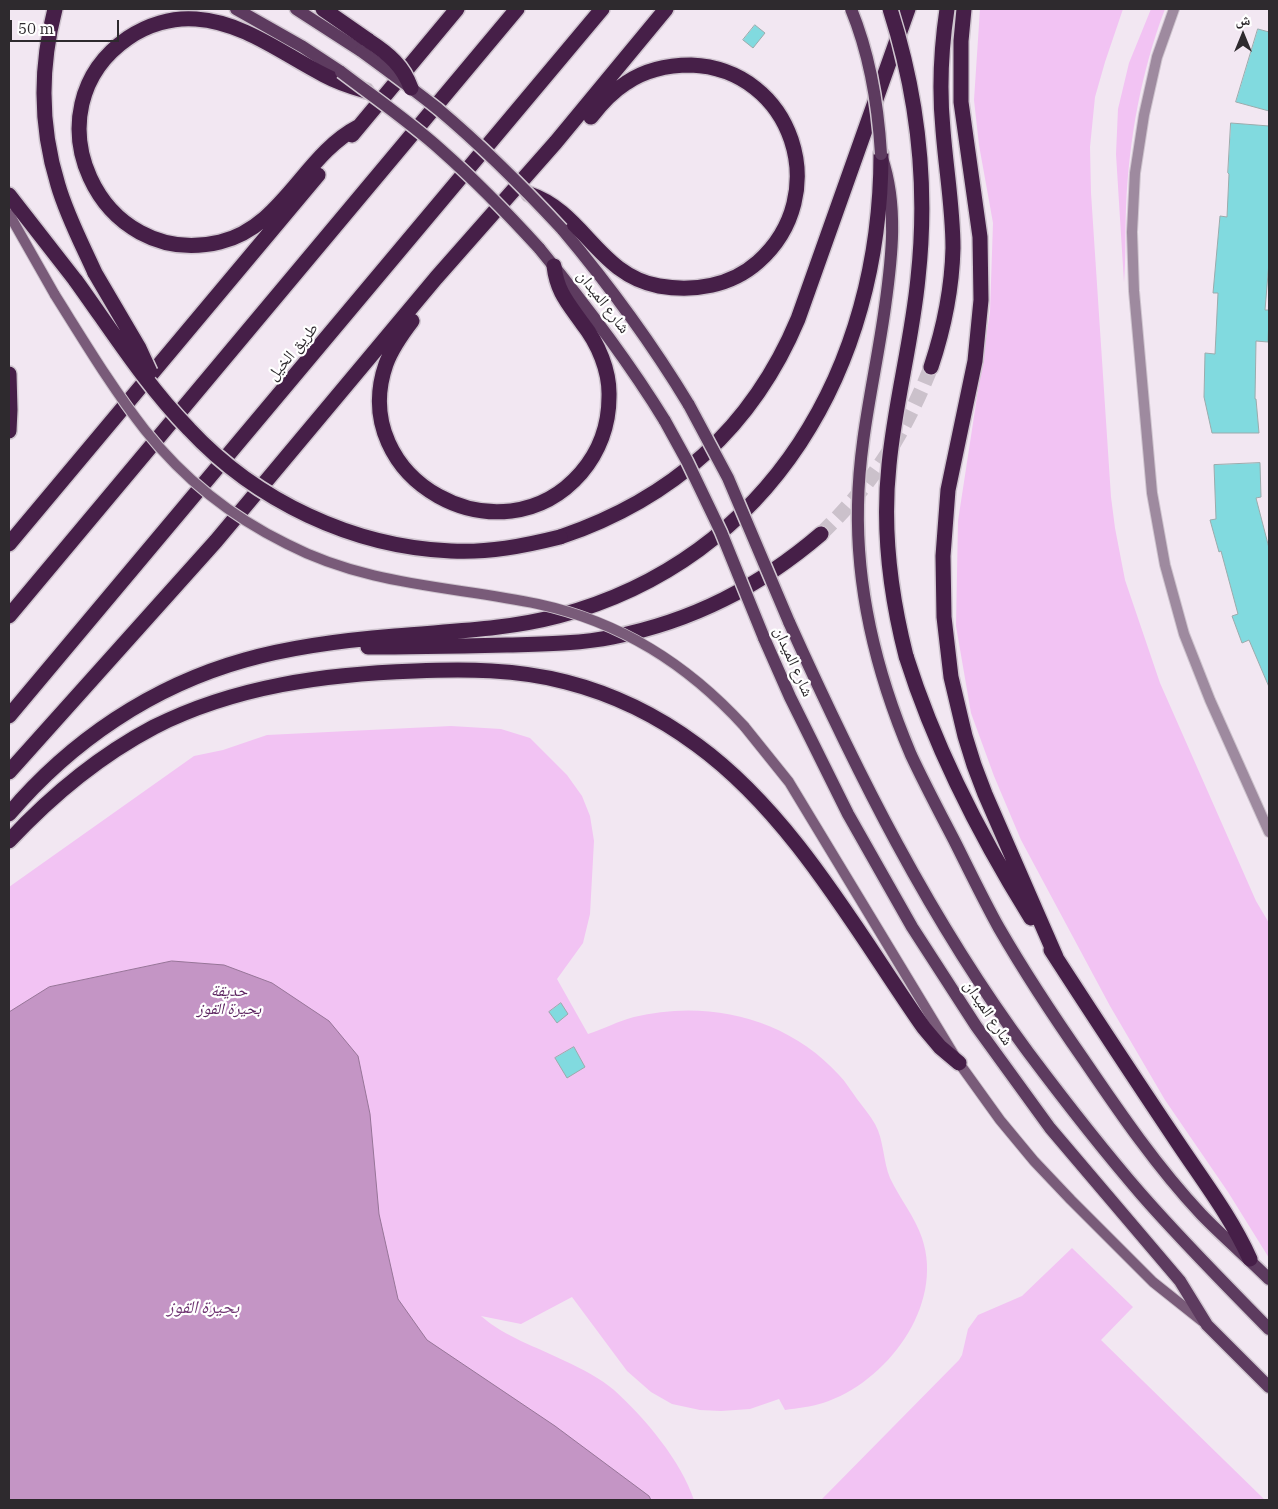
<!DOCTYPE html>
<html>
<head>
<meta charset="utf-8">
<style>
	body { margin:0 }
	#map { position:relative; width:1278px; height:1509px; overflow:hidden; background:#f2e7f2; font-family:"IBM Plex Serif","Noto Naskh Arabic",serif }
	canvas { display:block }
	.frame { position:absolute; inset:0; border:10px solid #2e2a2e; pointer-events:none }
	.north { position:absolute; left:1218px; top:10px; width:50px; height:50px; -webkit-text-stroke:4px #fff; paint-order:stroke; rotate:0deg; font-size:14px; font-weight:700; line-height:20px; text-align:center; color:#2e2a2e }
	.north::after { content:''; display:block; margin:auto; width:18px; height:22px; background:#2e2a2e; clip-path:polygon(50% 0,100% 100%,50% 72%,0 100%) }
	.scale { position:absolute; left:10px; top:20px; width:109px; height:22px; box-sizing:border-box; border:2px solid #2e2a2e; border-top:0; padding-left:6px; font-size:15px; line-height:18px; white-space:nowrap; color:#2e2a2e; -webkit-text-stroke:4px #fff; paint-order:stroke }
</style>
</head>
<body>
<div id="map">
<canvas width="1278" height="1509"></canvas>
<div class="frame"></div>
<div class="north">ش</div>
<div class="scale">50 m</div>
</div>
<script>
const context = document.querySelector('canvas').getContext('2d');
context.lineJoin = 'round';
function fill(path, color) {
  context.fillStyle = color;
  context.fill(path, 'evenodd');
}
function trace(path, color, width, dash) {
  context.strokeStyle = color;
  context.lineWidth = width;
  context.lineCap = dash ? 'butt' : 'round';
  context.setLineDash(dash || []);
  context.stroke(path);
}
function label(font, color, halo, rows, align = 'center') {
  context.font = font + ' "IBM Plex Serif","Noto Naskh Arabic",serif';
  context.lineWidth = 4.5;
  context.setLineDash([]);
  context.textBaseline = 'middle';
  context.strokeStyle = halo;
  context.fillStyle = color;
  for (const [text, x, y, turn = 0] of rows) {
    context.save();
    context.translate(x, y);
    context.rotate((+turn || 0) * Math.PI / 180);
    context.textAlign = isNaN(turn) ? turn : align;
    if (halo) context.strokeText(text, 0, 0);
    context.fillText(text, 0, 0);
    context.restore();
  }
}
fill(new Path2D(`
	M 980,9 L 1123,9 L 1105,62 L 1095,97 L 1090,147 L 1091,193 L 1111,497 L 1115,528 L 1125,580 L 1160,683 L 1256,901 L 1269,923 L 1269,1258 L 1228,1192 L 1165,1100 L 1110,1006 L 1021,840 L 994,776 L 971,713 L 956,626 L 958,521 L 990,312 L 993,223 L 979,145 L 974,100 Z
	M 1151,9 L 1165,9 C 1141,72 1129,139 1126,207 C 1125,233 1126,258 1124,283 L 1116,154 L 1118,109 L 1129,63 Z
	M 451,726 L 501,729 L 530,738 L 567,775 L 582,796 L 590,816 L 594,841 L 590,914 L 583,943 L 557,979 L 588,1034 C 604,1029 618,1021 634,1017 C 707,999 788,1018 839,1075 C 846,1082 851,1091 857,1099 C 863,1107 870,1115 875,1124 C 884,1140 883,1161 890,1178 C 900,1199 915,1217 922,1238 C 945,1306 886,1383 823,1403 C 811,1407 797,1408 785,1410 L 779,1399 L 750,1409 L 721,1411 L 700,1410 L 672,1404 L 651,1392 L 627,1371 L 572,1297 L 521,1324 L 481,1316 C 505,1337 537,1347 565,1361 C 582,1369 600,1378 614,1390 C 645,1418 681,1461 694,1500 L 9,1500 L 9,887 L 194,756 L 223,750 L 267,735 Z
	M 1072,1248 L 1133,1307 L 1101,1340 L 1265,1500 L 821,1500 L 959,1360 L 962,1355 L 968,1329 L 978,1315 L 1022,1296 Z`), '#f2c3f3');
const water = new Path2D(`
	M 172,961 L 224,965 L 272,983 L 329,1021 L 358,1056 L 370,1114 L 379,1214 L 398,1299 L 427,1340 L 555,1426 L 649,1496 L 651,1500 L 9,1500 L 9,1012 L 49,987 Z`);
fill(water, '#c495c5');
trace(water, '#977598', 1);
const building = new Path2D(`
	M 755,25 L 765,33 L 753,48 L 743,40 Z
	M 1258,29 L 1269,32 L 1269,111 L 1236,102 Z
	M 1231,123 L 1269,126 L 1269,262 L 1265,310 L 1269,310 L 1269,317 L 1268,342 L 1256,341 L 1255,399 L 1256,399 L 1259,433 L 1212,433 L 1204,397 L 1205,353 L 1215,354 L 1218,293 L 1213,293 L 1220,216 L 1227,217 L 1229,174 L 1228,173 Z
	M 1260,463 L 1261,497 L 1256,498 L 1269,548 L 1269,687 L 1249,640 L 1242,643 L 1232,616 L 1238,614 L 1221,551 L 1219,552 L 1210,520 L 1216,519 L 1214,465 Z
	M 561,1003 L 568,1014 L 557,1023 L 549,1012 Z
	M 574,1047 L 585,1067 L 567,1078 L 555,1058 Z`);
fill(building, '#81dadf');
trace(building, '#9babac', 1);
trace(new Path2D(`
	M 821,534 C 872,485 905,433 931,367`), '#cbc1cb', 15, [15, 8]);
const street = new Path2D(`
	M 1174,9 L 1157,57 L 1144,115 L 1135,173 L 1132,232 L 1134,291 L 1152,493 L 1165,565 L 1184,634 L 1210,700 L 1269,832`);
const secondary = new Path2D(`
	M 9,214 L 55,295
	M 744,726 L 789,782 L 959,1063 L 1000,1120 L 1034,1161 L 1071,1200 L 1153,1282 L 1202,1321`);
const primary = new Path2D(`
	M 236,9 L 303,47 L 341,72
	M 296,9 L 361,51
	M 882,158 C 898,206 892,257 885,307 C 876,373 859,438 858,505 C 856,592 877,675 911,755 C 925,785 941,815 956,844 C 970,872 984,901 999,928 C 1025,973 1054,1017 1084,1060 C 1120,1113 1157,1167 1201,1214 C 1223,1237 1247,1257 1269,1279
	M 562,229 C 609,285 651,342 689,405
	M 539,248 C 585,304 627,359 665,421
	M 789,622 C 856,771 930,920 1028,1052 C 1064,1100 1102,1149 1141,1194 C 1182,1241 1226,1285 1269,1329
	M 764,638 L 790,697 L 848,814 L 912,927 L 976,1026 L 1050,1128 L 1180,1281 L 1207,1325 L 1269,1387`);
const highway = new Path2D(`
	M 55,9 C 40,67 40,127 58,185 C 67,216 82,244 95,273
	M 323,9 L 369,41
	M 964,9 L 961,41 L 961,102 L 980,237 L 981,300 L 975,361 L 948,490 L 943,556 L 944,617 L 951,677 L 965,736 L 974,765 L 985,794 L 1056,957
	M 358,127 C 304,155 283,227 220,242 C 99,271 25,109 128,38 C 147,25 172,17 196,19 C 243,22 283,54 324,75 C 337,82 352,87 366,91
	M 352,135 L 457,9
	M 529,194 C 584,212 598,275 659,286 C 694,292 731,286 758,262 C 834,195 793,69 691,65 C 668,65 645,70 626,83 C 612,92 601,104 591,117
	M 9,195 L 76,281
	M 412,321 C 402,334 392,348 386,364 C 346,479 501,565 581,473 C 599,452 609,425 609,397 C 610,371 598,343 582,323 C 568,303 557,292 554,266
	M 931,367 C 944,328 952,289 953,248 C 953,209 946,169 943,130 C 939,89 941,49 947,9
	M 9,374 L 10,410 L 9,431
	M 560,537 C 672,499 752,429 798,319 L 908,9
	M 9,544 L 318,175
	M 9,616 L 517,9
	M 368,647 C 414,647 461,646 507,645 C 543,644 578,644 613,637 C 693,621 759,587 821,534
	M 906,656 C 935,748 980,836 1031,918
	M 9,716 L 602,9
	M 9,772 L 216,541 L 436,278 L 556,142 L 666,9
	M 9,814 C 71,741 152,686 245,660 C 294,646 345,640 395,636 C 449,631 505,630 558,616 C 772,559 881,366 881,154
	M 9,841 C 51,796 99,756 154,727 C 235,686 326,674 415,671 C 465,669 517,669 566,682 C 613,694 658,716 697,745 C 793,815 857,932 924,1028 L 940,1047 L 959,1063
	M 1051,950 C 1093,1015 1135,1079 1178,1143 C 1204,1182 1231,1217 1250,1259`);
trace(street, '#cfc5cf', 12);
trace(secondary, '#cfc5cf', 12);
trace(primary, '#cfc5cf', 15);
trace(highway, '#cfc5cf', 18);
trace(street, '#9e8a9f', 10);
trace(secondary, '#795b79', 10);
trace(primary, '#5d3b5f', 12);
trace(highway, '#461f48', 15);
const secondaryBridge = new Path2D(`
	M 55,295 C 84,341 112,388 145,430 C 183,478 232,517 287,544 C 368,586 452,586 538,604 C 621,622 687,664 744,726`);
const primaryBridge = new Path2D(`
	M 851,9 C 870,55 878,104 881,154
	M 361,51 C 387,70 413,89 438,109 C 482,146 523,187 562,229
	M 341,72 C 375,98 410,122 441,150 C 476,181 508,214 539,248
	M 689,405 L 728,478 L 789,622
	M 665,421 L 687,461 L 721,532 L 764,638`);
const highwayBridge = new Path2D(`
	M 890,9 C 918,96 928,187 918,278 C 912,341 895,402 889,465 C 882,530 890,593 906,656
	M 369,41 C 389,54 403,66 411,88
	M 95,273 L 139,348 L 150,372
	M 76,281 C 112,331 146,385 189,429 C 256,501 353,547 451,551 C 488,553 524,546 560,537`);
trace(secondaryBridge, '#cfc5cf', 12, []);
trace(primaryBridge, '#cfc5cf', 15, []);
trace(highwayBridge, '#cfc5cf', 18, []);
trace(secondaryBridge, '#795b79', 10);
trace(primaryBridge, '#5d3b5f', 12);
trace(highwayBridge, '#461f48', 15);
label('16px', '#2e2a2e', '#fff', [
	["شارع الميدان",603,302,52],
	["طريق الخيل",293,352,-50],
	["شارع الميدان",793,662,66],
	["شارع الميدان",988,1013,56]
]);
label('italic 16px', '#5e2662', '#fff', [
	["حديقة",229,991],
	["بحيرة القوز",229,1009]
]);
label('italic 18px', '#723875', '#fff', [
	["بحيرة القوز",203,1308]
]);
</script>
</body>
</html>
